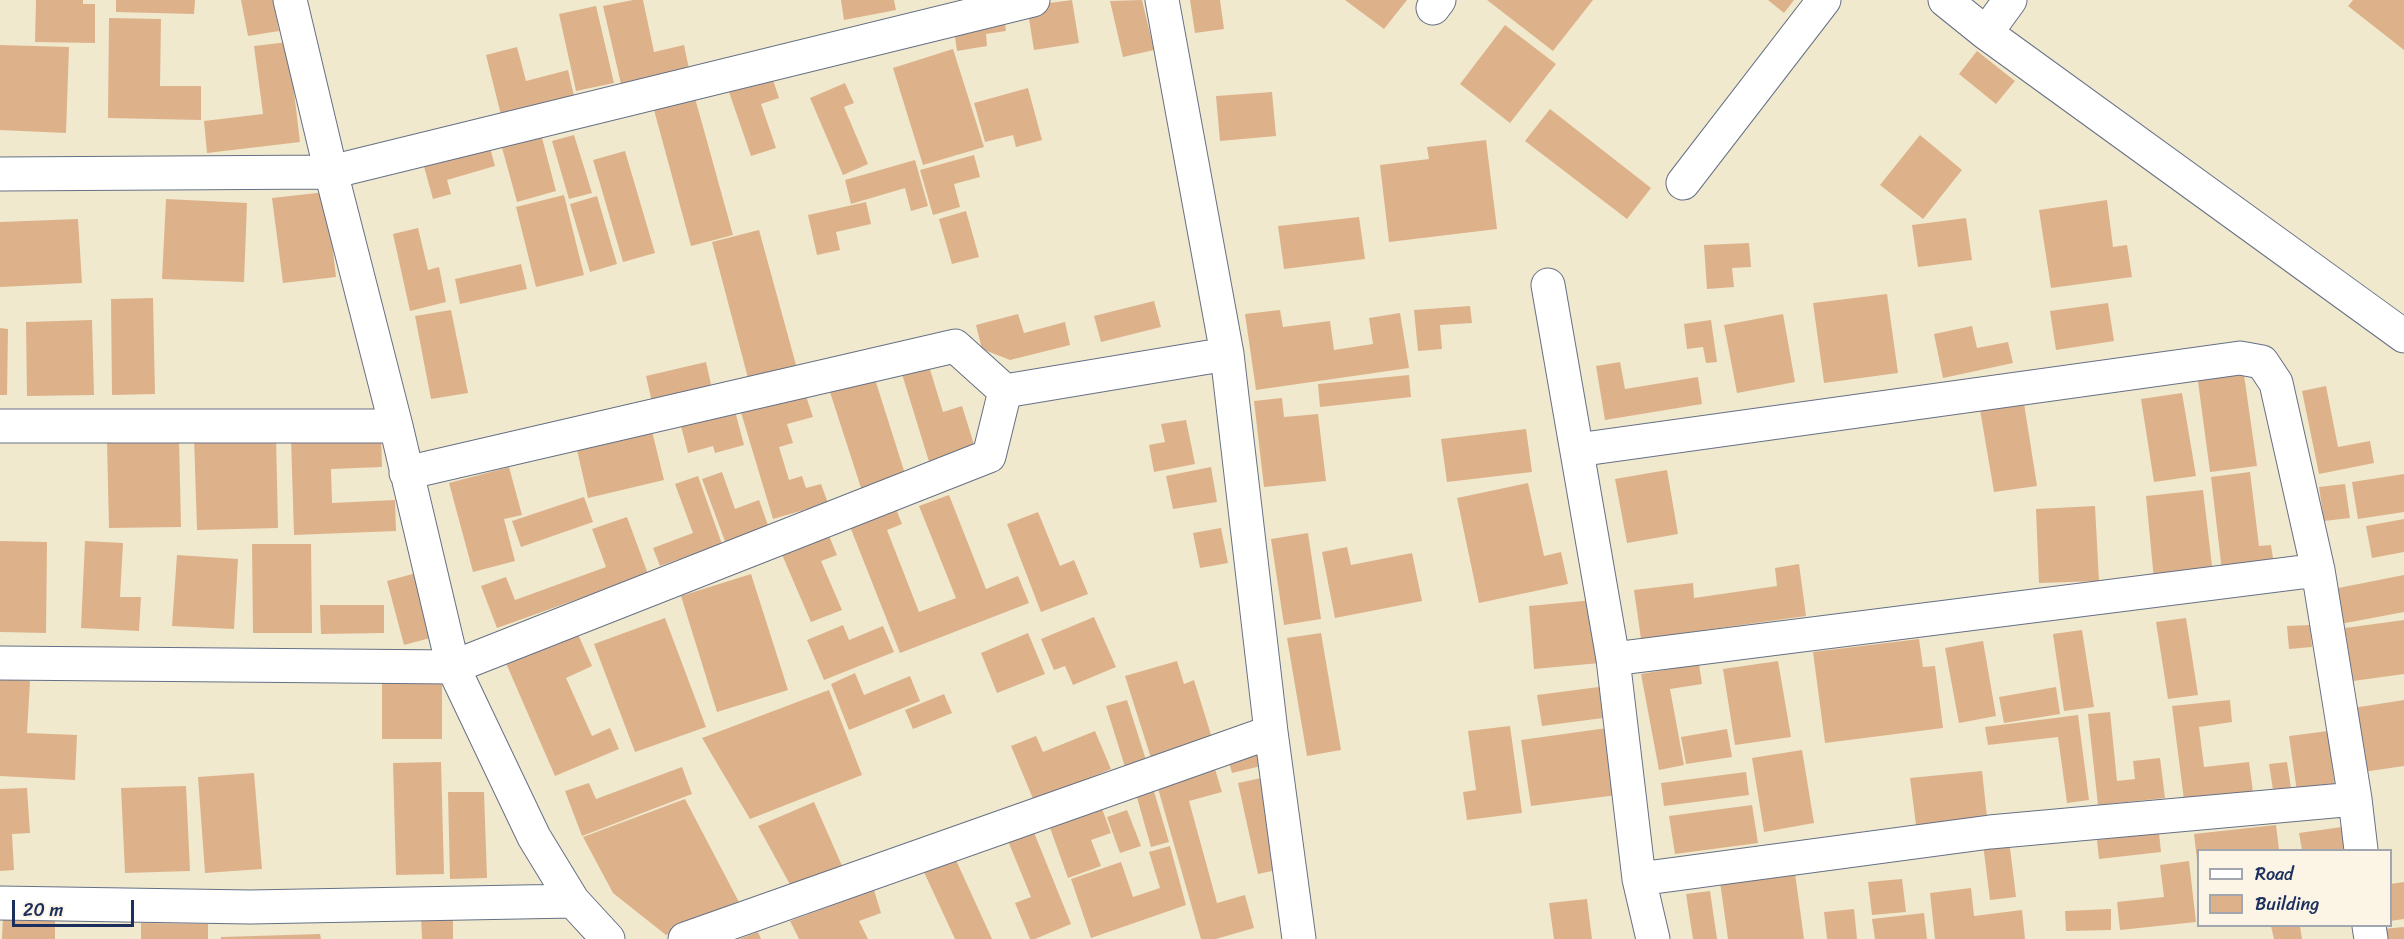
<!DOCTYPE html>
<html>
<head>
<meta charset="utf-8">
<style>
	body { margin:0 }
	#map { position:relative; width:2404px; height:939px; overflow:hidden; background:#f0e9ce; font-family:Sriracha,sans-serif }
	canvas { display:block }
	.legend { position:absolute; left:2197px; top:849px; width:195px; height:78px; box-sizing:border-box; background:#fcf5e5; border:2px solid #a2a6af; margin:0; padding:8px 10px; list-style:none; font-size:18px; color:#1b2f5e }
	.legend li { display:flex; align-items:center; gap:12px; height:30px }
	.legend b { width:30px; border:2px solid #a2a6af }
	.scale { position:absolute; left:12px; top:900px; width:122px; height:27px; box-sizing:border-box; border:3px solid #1b2f5e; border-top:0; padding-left:8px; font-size:18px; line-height:21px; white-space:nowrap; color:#1b2f5e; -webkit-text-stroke:4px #fcf5e5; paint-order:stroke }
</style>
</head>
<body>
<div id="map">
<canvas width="2404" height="939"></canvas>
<ul class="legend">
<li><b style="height:8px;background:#fff"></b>Road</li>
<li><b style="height:16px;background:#ddb28b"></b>Building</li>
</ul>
<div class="scale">20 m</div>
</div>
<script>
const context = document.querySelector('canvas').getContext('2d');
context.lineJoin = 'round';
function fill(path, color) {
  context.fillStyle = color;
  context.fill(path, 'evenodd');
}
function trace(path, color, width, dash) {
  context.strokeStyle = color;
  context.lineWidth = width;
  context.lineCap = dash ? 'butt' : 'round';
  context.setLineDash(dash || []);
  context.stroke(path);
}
fill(new Path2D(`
	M 36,0 L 83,0 L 83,4 L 95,4 L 95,43 L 35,42 Z
	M 116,0 L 195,0 L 194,14 L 116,12 Z
	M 241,0 L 273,0 L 279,31 L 248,36 Z
	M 633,0 L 643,0 L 654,52 L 684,45 L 689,69 L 621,84 L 603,6 Z
	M 841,0 L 894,0 L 896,10 L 844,20 Z
	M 1072,0 L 1079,43 L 1034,50 L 1027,6 Z
	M 1142,0 L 1154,50 L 1123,57 L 1110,1 Z
	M 1190,0 L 1220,0 L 1224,29 L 1195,33 Z
	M 1345,0 L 1407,0 L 1384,29 Z
	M 1487,0 L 1593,0 L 1553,51 Z
	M 1768,0 L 1794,0 L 1784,13 Z
	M 2353,0 L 2404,0 L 2404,50 L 2348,6 Z
	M 596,6 L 614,83 L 576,91 L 559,14 Z
	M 1004,14 L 1006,31 L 986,34 L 987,46 L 957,51 L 953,22 Z
	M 109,18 L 161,19 L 160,86 L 201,86 L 201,120 L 108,118 Z
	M 1505,25 L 1556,64 L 1510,123 L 1460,84 Z
	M 288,42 L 300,142 L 207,153 L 204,121 L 263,114 L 254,46 Z
	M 0,45 L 69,47 L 66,133 L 0,130 Z
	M 517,47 L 526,81 L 568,70 L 574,96 L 501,115 L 486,55 Z
	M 953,49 L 984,147 L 923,165 L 893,68 Z
	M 1977,51 L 2015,81 L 1996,104 L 1959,74 Z
	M 772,77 L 779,98 L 761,104 L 776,148 L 751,156 L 729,92 Z
	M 845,83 L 854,103 L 844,107 L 868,164 L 843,175 L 810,98 Z
	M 1028,88 L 1042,140 L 1016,147 L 1013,135 L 985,142 L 974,103 Z
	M 1272,92 L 1276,136 L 1220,141 L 1216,96 Z
	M 695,98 L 733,235 L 691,246 L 654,110 Z
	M 1550,109 L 1651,188 L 1627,219 L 1525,141 Z
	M 541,134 L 556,191 L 517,202 L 501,144 Z
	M 574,135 L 592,193 L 569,199 L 552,141 Z
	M 1920,135 L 1962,170 L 1923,219 L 1880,185 Z
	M 1486,140 L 1497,229 L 1389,242 L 1380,165 L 1429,159 L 1427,147 Z
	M 489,144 L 495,166 L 447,180 L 451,194 L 433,199 L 423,163 Z
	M 625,151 L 655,253 L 623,262 L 593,160 Z
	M 974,155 L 980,177 L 954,184 L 960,207 L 933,215 L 920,170 Z
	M 915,160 L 928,206 L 911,211 L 905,188 L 851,204 L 845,180 Z
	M 326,192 L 336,277 L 283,283 L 272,198 Z
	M 564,195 L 584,275 L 536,287 L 516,207 Z
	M 597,196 L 617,264 L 590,272 L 570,204 Z
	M 166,199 L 247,203 L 244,282 L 162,279 Z
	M 2107,200 L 2113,247 L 2127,245 L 2132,277 L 2051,288 L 2039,210 Z
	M 866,202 L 871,224 L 836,232 L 840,250 L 817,255 L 808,215 Z
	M 966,211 L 979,257 L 952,264 L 939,219 Z
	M 1359,217 L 1365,259 L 1284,269 L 1278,226 Z
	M 1966,218 L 1972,260 L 1918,267 L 1912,225 Z
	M 78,219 L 82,283 L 0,287 L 0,222 Z
	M 418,228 L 428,270 L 439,267 L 446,302 L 410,311 L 393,234 Z
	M 759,230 L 796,365 L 748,378 L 712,242 Z
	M 1749,243 L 1751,267 L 1732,268 L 1734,287 L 1707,289 L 1704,245 Z
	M 521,264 L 527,289 L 460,304 L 455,279 Z
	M 1887,294 L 1898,373 L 1824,383 L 1813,303 Z
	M 153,298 L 155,394 L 112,395 L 111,299 Z
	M 1154,301 L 1161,327 L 1101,342 L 1094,316 Z
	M 2108,303 L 2114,341 L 2056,350 L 2050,311 Z
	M 1470,306 L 1472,323 L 1440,325 L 1442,349 L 1418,351 L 1414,310 Z
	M 451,310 L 468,393 L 431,399 L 415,316 Z
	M 1280,310 L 1283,327 L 1330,321 L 1334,350 L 1373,344 L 1369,318 L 1400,313 L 1409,368 L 1256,390 L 1245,314 Z
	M 1018,314 L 1024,333 L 1065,322 L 1070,345 L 1010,360 L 982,349 L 976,325 Z
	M 1783,314 L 1795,382 L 1737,393 L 1724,325 Z
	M 92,320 L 94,395 L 27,396 L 26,322 Z
	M 1711,320 L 1717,362 L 1706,363 L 1703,347 L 1687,349 L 1684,324 Z
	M 1972,326 L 1977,348 L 2008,342 L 2013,363 L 1943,378 L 1934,334 Z
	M 0,328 L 8,329 L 7,395 L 0,395 Z
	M 706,362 L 712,389 L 652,402 L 646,376 Z
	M 1620,362 L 1625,389 L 1698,377 L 1702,404 L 1605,420 L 1596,366 Z
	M 929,366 L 943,412 L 962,406 L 976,451 L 930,465 L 902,374 Z
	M 2243,368 L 2257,466 L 2210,472 L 2197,374 Z
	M 1409,375 L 1411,397 L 1320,407 L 1318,384 Z
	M 874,376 L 906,477 L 862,491 L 829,389 Z
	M 2326,386 L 2338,447 L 2370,441 L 2374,463 L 2319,474 L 2302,391 Z
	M 804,390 L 813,417 L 787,424 L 793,443 L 779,447 L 789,480 L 802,476 L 806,488 L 821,484 L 828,503 L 773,519 L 740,409 Z
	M 2182,393 L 2196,476 L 2154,482 L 2141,399 Z
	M 2023,397 L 2037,486 L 1994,492 L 1979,404 Z
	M 1282,398 L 1284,417 L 1318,414 L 1326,481 L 1264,487 L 1254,401 Z
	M 735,411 L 744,445 L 715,453 L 713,446 L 688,453 L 681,426 Z
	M 1186,420 L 1195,464 L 1154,472 L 1149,445 L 1165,442 L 1161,424 Z
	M 1526,429 L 1532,472 L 1447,482 L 1441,439 Z
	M 652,431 L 664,480 L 588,498 L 577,450 Z
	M 276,435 L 278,528 L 197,530 L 194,437 Z
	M 381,435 L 382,467 L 331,469 L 332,503 L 395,500 L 396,531 L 294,535 L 291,439 Z
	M 179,439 L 181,527 L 109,528 L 107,441 Z
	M 509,467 L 522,515 L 504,519 L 515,561 L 473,572 L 449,483 Z
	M 1211,467 L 1217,502 L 1173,509 L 1166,476 Z
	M 1667,470 L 1678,534 L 1627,543 L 1615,479 Z
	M 722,472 L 735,509 L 759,500 L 769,528 L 726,544 L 702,479 Z
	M 2250,472 L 2259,546 L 2271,545 L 2274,565 L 2222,571 L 2211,477 Z
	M 2404,474 L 2404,512 L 2358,519 L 2352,482 Z
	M 698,476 L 722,544 L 660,566 L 653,548 L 693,533 L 675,484 Z
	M 1528,483 L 1544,556 L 1561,552 L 1568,584 L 1479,603 L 1457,498 Z
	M 2345,484 L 2350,518 L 2324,521 L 2319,487 Z
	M 2203,490 L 2213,574 L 2154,580 L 2146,496 Z
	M 949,495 L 986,589 L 1018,576 L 1029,603 L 900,653 L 847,519 L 893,501 L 902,524 L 887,530 L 919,612 L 956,598 L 919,506 Z
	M 584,497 L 593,522 L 521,547 L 512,521 Z
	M 2095,506 L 2099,581 L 2039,583 L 2036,509 Z
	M 1038,512 L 1060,566 L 1074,560 L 1088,594 L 1041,612 L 1007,524 Z
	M 627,517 L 648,574 L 497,628 L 481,586 L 506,577 L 515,600 L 606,567 L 592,529 Z
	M 2404,519 L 2404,552 L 2372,558 L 2366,526 Z
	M 1221,528 L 1228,563 L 1200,568 L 1193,533 Z
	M 827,531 L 837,555 L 821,561 L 842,610 L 811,622 L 780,550 Z
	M 1308,533 L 1321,619 L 1284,625 L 1271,539 Z
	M 0,541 L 47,542 L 46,633 L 0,632 Z
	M 85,541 L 123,543 L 120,597 L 141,597 L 139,631 L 81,628 Z
	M 252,544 L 311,544 L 312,633 L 253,633 Z
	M 1347,547 L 1351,565 L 1412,553 L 1422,601 L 1335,618 L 1322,552 Z
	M 177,555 L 238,559 L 234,629 L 172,626 Z
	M 1799,564 L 1806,616 L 1641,639 L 1634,590 L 1693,583 L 1694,598 L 1777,586 L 1775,568 Z
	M 416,573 L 434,637 L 404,645 L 387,581 Z
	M 751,574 L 788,690 L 717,712 L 681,596 Z
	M 2404,575 L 2404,612 L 2340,624 L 2333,589 Z
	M 1594,600 L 1600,663 L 1534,669 L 1529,606 Z
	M 320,605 L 384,605 L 384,633 L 321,634 Z
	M 1094,617 L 1116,667 L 1073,685 L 1065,666 L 1054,670 L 1041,639 Z
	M 665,618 L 706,727 L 635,752 L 594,644 Z
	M 2186,618 L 2198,695 L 2168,699 L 2156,622 Z
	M 2404,620 L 2404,674 L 2353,681 L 2345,628 Z
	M 573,623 L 592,666 L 566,678 L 592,736 L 610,728 L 619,749 L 555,776 L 502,654 Z
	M 843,625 L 849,640 L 883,626 L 894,652 L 824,680 L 807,640 Z
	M 2310,625 L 2312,647 L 2289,649 L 2287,626 Z
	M 2082,630 L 2094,707 L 2064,711 L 2053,634 Z
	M 1028,633 L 1045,674 L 997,693 L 981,653 Z
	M 1321,633 L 1341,750 L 1307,756 L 1287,638 Z
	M 1919,639 L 1923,667 L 1935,666 L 1943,728 L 1825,743 L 1813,652 Z
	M 1983,641 L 1996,716 L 1959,723 L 1945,648 Z
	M 1177,661 L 1184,684 L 1194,680 L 1212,738 L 1151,758 L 1125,676 Z
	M 1778,661 L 1791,737 L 1735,745 L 1723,669 Z
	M 1699,664 L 1702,684 L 1670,689 L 1684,765 L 1659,770 L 1641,674 Z
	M 855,673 L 864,695 L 910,676 L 920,701 L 849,730 L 831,684 Z
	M 382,677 L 442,677 L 442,739 L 382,739 Z
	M 0,679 L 30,681 L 27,733 L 77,735 L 75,780 L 0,776 Z
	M 1599,687 L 1603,718 L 1542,726 L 1537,695 Z
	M 2056,687 L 2060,714 L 2004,723 L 1999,697 Z
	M 829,690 L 862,775 L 750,819 L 702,738 Z
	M 944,694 L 952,713 L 913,729 L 905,710 Z
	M 1127,700 L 1146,760 L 1125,767 L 1106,706 Z
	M 2230,700 L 2232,722 L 2199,727 L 2204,767 L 2249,762 L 2253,792 L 2184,800 L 2172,706 Z
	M 2404,700 L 2404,766 L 2363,772 L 2353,708 Z
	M 2110,712 L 2117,781 L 2135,779 L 2133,761 L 2160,758 L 2165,798 L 2098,805 L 2088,714 Z
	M 2078,715 L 2089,800 L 2067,803 L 2058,737 L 1988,745 L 1985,727 Z
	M 1510,726 L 1522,813 L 1467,820 L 1463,792 L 1476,790 L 1468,731 Z
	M 1607,728 L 1617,795 L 1531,806 L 1521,740 Z
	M 1727,729 L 1732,757 L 1686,764 L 1681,737 Z
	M 1095,731 L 1111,769 L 1034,801 L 1011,746 L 1036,736 L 1043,752 Z
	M 2328,731 L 2335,787 L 2297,792 L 2289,736 Z
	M 1256,748 L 1261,766 L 1232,773 L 1227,755 Z
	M 1802,750 L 1814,823 L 1764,832 L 1752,758 Z
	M 441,762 L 444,874 L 396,875 L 393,763 Z
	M 2287,762 L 2291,788 L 2273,790 L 2269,764 Z
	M 682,767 L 692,794 L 582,836 L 565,791 L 589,783 L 596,799 Z
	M 1215,769 L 1222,792 L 1189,801 L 1217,903 L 1245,895 L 1254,928 L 1216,939 L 1201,939 L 1157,785 Z
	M 1982,771 L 1987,817 L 1916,825 L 1910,778 Z
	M 1746,772 L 1749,795 L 1664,806 L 1661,783 Z
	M 254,773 L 262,869 L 205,873 L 198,777 Z
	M 1261,778 L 1281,869 L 1258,874 L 1238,783 Z
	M 186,786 L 190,871 L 125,873 L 121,788 Z
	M 27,788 L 30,833 L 12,834 L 14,870 L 0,871 L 0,789 Z
	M 1153,788 L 1169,842 L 1151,847 L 1136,794 Z
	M 448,792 L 484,792 L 487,878 L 450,879 Z
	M 685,799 L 740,904 L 666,935 L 613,893 L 583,837 Z
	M 814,802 L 843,868 L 793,890 L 758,826 Z
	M 1752,805 L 1758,843 L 1675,854 L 1669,816 Z
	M 1101,806 L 1111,833 L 1091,840 L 1101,866 L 1068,878 L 1049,825 Z
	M 1127,810 L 1141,846 L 1120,853 L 1107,817 Z
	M 2276,825 L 2279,850 L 2198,850 L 2197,860 L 2194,834 Z
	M 2342,827 L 2345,850 L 2302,850 L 2299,833 Z
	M 1033,830 L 1071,924 L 1035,939 L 1030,939 L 1015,903 L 1031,897 L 1008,841 Z
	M 2159,833 L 2161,852 L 2099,859 L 2097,840 Z
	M 2009,840 L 2016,897 L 1990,900 L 1983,844 Z
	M 1170,846 L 1186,905 L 1091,938 L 1071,879 L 1121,862 L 1133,897 L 1160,888 L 1149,852 Z
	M 955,858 L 992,939 L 955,939 L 924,872 Z
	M 2189,861 L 2196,922 L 2120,930 L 2117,902 L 2164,897 L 2160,865 Z
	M 1795,873 L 1804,939 L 1728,939 L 1720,882 Z
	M 1902,879 L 1906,912 L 1872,915 L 1868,882 Z
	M 2404,882 L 2404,919 L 2390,921 L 2390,884 Z
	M 1971,888 L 1974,916 L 2022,910 L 2025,939 L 1935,939 L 1930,893 Z
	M 874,890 L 881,913 L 859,921 L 868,939 L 799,939 L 790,921 Z
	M 1710,891 L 1717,939 L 1693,939 L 1686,894 Z
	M 1587,899 L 1592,939 L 1554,939 L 1549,903 Z
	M 1854,909 L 1857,939 L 1827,939 L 1824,912 Z
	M 2111,909 L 2111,930 L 2066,931 L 2065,911 Z
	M 1924,913 L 1927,939 L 1875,939 L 1872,919 Z
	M 3,915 L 55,916 L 55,939 L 2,939 Z
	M 421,916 L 453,916 L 453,939 L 422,939 Z
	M 141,923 L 208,924 L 208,939 L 141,939 Z
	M 2271,926 L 2300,926 L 2302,939 L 2274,939 Z
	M 2404,927 L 2404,939 L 2383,939 L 2382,929 Z
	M 758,932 L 761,939 L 739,939 Z
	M 320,934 L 321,939 L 221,939 L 221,937 Z`), '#ddb28b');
const minor = new Path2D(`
	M 290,0 L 331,172 L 396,426 L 453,667 L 534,837 L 573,901 L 608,939
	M 1162,0 L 1227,354 L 1271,732 L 1299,939
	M 1945,0 L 1986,33 L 2404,336
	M 1433,8 L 1439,0
	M 1986,33 L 2010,0
	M 0,174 L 331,172 L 1033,0
	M 1683,183 L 1824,0
	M 1548,285 L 1613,659 L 1639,879 L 1653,939
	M 0,426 L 396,426
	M 1577,450 L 2240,358 L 2262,362 L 2276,383 L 2318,570 L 2355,799 L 2361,850
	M 406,473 L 955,346 L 1005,391 L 1227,354
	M 1613,659 L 2318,570
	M 0,663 L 453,667 L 989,456 L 1005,391
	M 1639,879 L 1990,832 L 2355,799
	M 0,903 L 250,907 L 573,901
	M 2369,926 L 2371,939
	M 685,939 L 1271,732`);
trace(minor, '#667085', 35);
trace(minor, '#fff', 33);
</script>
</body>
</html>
